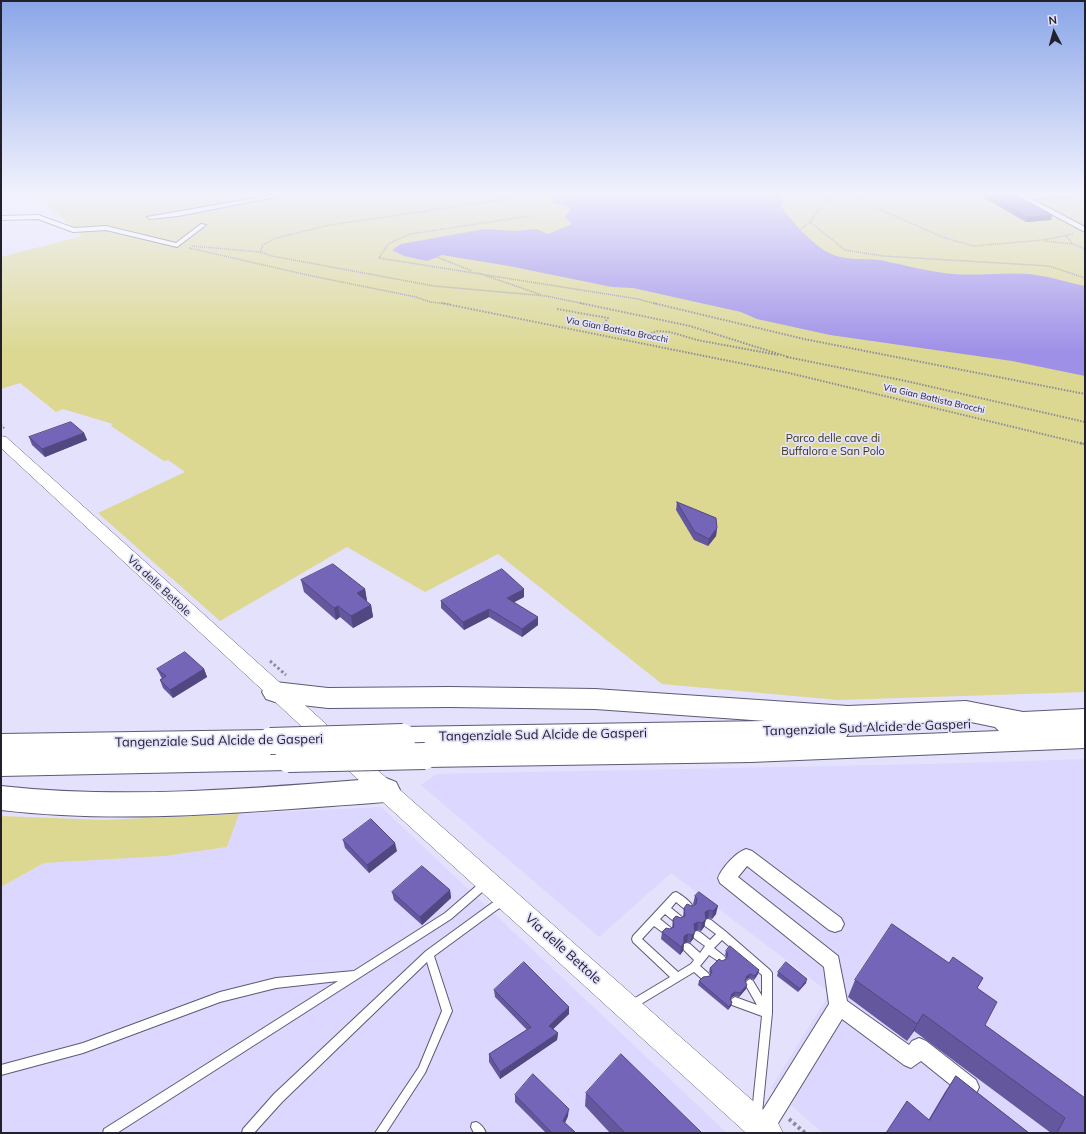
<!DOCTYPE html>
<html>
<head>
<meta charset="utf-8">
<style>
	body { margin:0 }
	#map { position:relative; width:1086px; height:1134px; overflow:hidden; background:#e3e1fb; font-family:Mulish,sans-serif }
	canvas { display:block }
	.frame { position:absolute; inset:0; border:2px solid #21202b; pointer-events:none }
	.north { position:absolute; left:1034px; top:12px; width:40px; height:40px; -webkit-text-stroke:3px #e3e1fb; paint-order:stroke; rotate:354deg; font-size:11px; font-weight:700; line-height:16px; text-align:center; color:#21202b }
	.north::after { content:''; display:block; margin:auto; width:14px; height:18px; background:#21202b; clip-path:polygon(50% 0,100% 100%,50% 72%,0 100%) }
</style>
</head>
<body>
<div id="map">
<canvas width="1086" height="1134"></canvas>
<div class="frame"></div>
<div class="north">N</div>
</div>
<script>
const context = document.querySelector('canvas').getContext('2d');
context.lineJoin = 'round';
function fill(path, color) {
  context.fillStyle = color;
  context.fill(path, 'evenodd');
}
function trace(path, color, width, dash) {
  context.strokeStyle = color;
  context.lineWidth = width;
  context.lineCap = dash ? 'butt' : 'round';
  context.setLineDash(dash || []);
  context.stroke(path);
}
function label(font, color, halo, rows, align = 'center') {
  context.font = font + ' Mulish,sans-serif';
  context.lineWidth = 3.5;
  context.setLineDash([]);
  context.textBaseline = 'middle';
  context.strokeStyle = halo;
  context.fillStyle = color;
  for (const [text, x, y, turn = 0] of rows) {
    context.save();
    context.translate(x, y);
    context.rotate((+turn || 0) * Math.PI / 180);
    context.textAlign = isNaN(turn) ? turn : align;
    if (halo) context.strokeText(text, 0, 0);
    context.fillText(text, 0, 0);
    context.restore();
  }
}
fill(new Path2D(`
	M 1085,759 L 1085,1133 L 823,1133 L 771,1088 L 830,993 L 671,873 L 599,937 L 421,785 L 437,774 L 931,764 Z
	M 381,807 L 727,1133 L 1,1133 L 1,887 L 44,863 L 165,856 L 227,847 L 239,814 Z`), '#dbd7fe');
fill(new Path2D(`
	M 34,193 L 1085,193 L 1085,692 L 838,700 L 662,684 L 498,554 L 425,592 L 347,547 L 220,621 L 98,513 L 185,472 L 168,460 L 164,461 L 111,426 L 113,424 L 63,409 L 56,412 L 20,383 L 1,389 L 1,257 L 82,236 Z
	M 239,814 L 227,847 L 165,856 L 44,863 L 1,887 L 1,816 L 104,820 Z`), '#dcd891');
fill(new Path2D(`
	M 548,193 L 780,193 L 783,201 L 781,206 C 792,222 812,244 829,253 C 847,262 866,257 885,261 C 908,266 930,272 953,274 C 978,276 1004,272 1029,274 C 1048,276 1066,282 1085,286 L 1085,376 L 1012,361 L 830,335 L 757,319 L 741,312 L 633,288 L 612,287 L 509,266 L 442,255 L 427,261 L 404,256 L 392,250 L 401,244 L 485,229 L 516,231 L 537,229 L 548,234 L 572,224 L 565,217 L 571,208 L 554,203 Z`), '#9e90e7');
trace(new Path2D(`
	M 1,197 L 27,193`), '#9e90e7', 2.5);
const lane = new Path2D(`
	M 485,880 L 488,881 L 489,884 L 488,887 L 451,919 L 117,1133 L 103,1133 L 104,1129 L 338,981 L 276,988 L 220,1002 L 83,1053 L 1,1075 L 1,1065 L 83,1043 L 220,992 L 276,978 L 354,971 L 445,913 L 482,881 Z
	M 676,892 C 682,895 691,902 694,908 L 693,911 L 690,912 L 687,911 L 676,902 L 671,908 L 682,917 L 683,920 L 682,923 L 679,924 L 676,923 L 665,914 L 660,919 L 671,928 L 672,931 L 671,934 L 668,935 L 665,934 L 654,926 L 642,939 L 678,972 L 691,964 L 694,960 L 684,950 L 683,947 L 684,944 L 687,943 L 690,944 L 700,953 L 705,946 L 694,938 L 693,935 L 694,932 L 697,931 L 700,932 L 710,940 L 716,934 L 705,926 L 704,923 L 705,920 L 708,919 L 711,920 L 725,931 L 770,970 L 772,973 L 772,1013 L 762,1113 L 761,1117 L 757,1118 L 753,1117 L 752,1113 L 762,1016 L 732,1005 L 730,1002 L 732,999 L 735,997 L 757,1005 L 745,984 L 747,981 L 750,979 L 753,981 L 762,996 L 762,975 L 722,940 L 714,948 L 724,956 L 726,959 L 724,962 L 721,963 L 709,955 L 700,966 L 708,973 L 710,976 L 708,979 L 705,980 L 702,979 L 694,972 L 636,1007 L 633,1009 L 630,1007 L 628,1004 L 630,1001 L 670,977 L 633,942 L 632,939 L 633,936 L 673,893 Z
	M 503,898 L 506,899 L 507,902 L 506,905 L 498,909 L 434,956 L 452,1011 L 425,1073 L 386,1133 L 375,1133 L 419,1067 L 442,1011 L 427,962 L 282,1102 L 254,1133 L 242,1133 L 243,1129 L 274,1094 L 426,951 L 492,903 Z
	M 476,1122 C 481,1124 484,1128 486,1133 L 474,1133 L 471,1127 L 472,1123 Z`);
const street = new Path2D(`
	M 284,193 L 296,193 L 178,216 L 150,219 L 147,217 Z
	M 1012,193 L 1019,193 L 1026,196 L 1085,193 L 1085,195 L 1032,199 L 1085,227 L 1085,232 Z
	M 38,215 L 74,228 L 106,226 L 176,243 L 201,224 L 206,225 L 177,247 L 106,230 L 73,232 L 38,219 L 1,220 L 1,216 Z
	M 746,849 L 752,851 L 841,918 L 844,924 L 841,930 L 835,932 L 829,930 L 747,866 L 738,877 L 838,956 L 847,1001 L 909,1045 L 912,1041 L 919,1038 L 926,1041 L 976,1080 L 979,1087 L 976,1094 L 969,1097 L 962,1094 L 921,1061 L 911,1068 L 904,1065 L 842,1019 L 772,1133 L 755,1133 L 753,1128 L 756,1121 L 829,1004 L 824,967 L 720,883 L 718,878 C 722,868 735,853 746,849 Z`);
const secondary = new Path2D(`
	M 1,436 L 6,437 L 326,724 L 329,730 L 326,736 L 319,738 L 312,736 L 1,448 Z
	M 358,757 L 366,760 L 778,1123 L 783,1133 L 746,1133 L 350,772 L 347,766 L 350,760 Z`);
const highway = new Path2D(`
	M 275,682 L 328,688 L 450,687 L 595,689 L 848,706 L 966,701 L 1023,712 L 1085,709 L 1085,748 L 751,762 L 425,767 L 415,764 L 411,756 L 415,748 L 419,747 L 403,747 L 394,744 L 390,737 L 394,730 L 403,727 L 766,721 L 595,709 L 450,707 L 328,708 L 275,702 L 266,699 L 262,692 L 266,685 ZM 966,721 L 995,727 L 999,731 L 846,737 L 851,729 L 850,726 Z
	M 270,730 L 280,734 L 283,741 L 280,748 L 288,748 L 298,751 L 302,759 L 298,767 L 288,770 L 1,776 L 1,734 Z
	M 386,778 L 396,782 L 400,790 L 396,798 L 386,802 C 259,811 128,825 1,810 L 1,786 C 128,800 259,788 386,778 Z`);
trace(lane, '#5d5a75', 2);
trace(street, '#5d5a75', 2);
trace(secondary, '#5d5a75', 1);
trace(highway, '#5d5a75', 2);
trace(new Path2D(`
	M 512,193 L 514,196 L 500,200 L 330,225 L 276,238 L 263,245 L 260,252 L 272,256 L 434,286 L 546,296 L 585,304
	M 853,193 L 865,203 L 945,238 L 974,246 L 1043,240 L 1073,234
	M 530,216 L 410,234 L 388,244 L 379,258 L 638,299 L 657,304
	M 810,222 L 845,250 L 883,256 L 1049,266 L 1085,278
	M 801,229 L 810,222 L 831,193
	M 1066,236 L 1073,244 L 1085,249
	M 1045,241 L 1073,244
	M 192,246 L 260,252
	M 189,248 L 312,276 L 416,297 L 430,302 L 450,304
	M 437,257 L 472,271
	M 478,273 L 542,295`), '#8c8a9d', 1.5, [1, 1]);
trace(new Path2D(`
	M 441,303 L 789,373 L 1084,444
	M 580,303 L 690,326 L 788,357
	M 653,303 L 804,339 L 1085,394
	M 557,309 L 608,318 L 601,327 L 645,335 L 658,331 L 670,332 L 697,340 L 778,355
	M 787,357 L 906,381 L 1085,422
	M 1,425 L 5,429`), '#8c8a9d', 2, [1.5, 1.5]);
trace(new Path2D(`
	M 1080,443 L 1085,444`), '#8c8a9d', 2.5, [2, 2]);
trace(new Path2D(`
	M 270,661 L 286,675`), '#8c8a9d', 3, [2.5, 2.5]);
trace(new Path2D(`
	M 789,1119 L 805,1133`), '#8c8a9d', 4, [3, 3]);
fill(lane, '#fff');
fill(street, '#fff');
fill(secondary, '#fff');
fill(highway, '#fff');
const highwayBridge = new Path2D(`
	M 270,741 L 403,737
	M 288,759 L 425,756`);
trace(highwayBridge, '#5d5a75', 28, []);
trace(highwayBridge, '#fff', 26);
fill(new Path2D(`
	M 976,193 L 1012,193 L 1052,215 L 1051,220 L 1026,222 Z
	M 84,433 L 87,440 L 45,457 L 32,445 L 29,437 Z
	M 677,502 L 717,528 L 716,536 L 708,546 L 694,540 L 676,510 Z
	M 301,580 L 365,589 L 367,601 L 366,601 L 371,605 L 373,617 L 353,628 L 340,617 L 336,620 L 304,592 Z
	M 524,597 L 514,602 L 538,625 L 522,637 L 489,617 L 464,630 L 441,608 L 441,601 Z
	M 157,669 L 204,669 L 207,677 L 173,698 L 163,688 L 160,680 L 162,678 L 161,677 Z
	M 343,840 L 397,851 L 369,873 L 345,848 Z
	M 450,890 L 451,898 L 422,925 L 394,900 L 392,892 Z
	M 699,892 L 716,914 L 712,919 L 708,918 L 706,919 L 704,927 L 701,931 L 697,930 L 695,930 L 693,939 L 690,943 L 687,942 L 684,943 L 683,951 L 680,955 L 661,939 L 662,932 L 672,928 L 673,919 L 683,917 L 684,908 L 694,905 L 693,904 L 695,896 Z
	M 726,951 L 759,970 L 758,974 L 754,980 L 749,978 L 746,980 L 745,982 L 747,985 L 746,989 L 739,997 L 734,996 L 731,998 L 730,1000 L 732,1002 L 731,1006 L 728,1010 L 698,985 L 699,981 L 710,976 L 711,975 L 709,972 L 710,968 L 722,961 L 726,959 L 727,958 L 725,955 Z
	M 778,972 L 806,983 L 798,992 L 777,976 Z
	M 855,980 L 977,988 L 985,1025 L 1085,1133 L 1051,1133 L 914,1031 L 907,1041 L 848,997 Z
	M 494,990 L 569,1014 L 553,1029 L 558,1033 L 557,1040 L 500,1079 L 489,1062 L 489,1054 L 527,1030 L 495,997 Z
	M 956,1076 L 1029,1133 L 886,1133 L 929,1119 L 945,1092 Z
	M 586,1093 L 702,1133 L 610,1133 L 585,1106 Z
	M 515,1095 L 568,1116 L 565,1123 L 576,1133 L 546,1133 L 515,1102 Z`), '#64579e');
fill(new Path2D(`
	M 1052,215 L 1051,220 L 1026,222 L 1028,217 Z
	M 84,433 L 87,440 L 45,457 L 42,449 Z
	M 717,528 L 716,536 L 708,546 L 709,539 Z
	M 365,589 L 367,601 L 359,605 L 357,593 Z
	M 524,589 L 524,597 L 507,606 L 507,598 Z
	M 371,605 L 373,617 L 353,628 L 351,616 Z
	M 338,606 L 340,617 L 336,620 L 334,608 Z
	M 489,609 L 489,617 L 464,630 L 463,622 Z
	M 538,617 L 538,625 L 522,637 L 522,629 Z
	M 204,669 L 207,677 L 173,698 L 170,690 Z
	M 395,843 L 397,851 L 369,873 L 367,865 Z
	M 450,890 L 451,898 L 422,925 L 420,917 Z
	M 718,906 L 716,914 L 712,919 L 713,911 Z
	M 709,910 L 708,918 L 704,920 L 705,912 Z
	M 706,919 L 704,927 L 701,931 L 702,923 Z
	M 698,922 L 697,930 L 693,932 L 694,924 Z
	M 695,932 L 693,939 L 690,943 L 692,935 Z
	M 688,934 L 687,942 L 683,944 L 684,936 Z
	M 684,943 L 683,951 L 680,955 L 681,947 Z
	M 759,970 L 758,974 L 754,980 L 755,976 Z
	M 750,974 L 749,978 L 746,980 L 744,985 L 747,976 Z
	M 807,979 L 806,983 L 798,992 L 800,989 Z
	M 747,985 L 746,989 L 739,997 L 740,993 Z
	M 735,992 L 734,996 L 731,998 L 729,1003 L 732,994 Z
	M 732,1002 L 731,1006 L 728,1010 L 729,1007 Z
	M 569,1007 L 569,1014 L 549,1033 L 549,1026 Z
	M 923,1014 L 914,1031 L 907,1041 L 917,1024 Z
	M 558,1033 L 557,1040 L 500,1079 L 500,1072 Z
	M 569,1109 L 568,1116 L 563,1127 L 563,1121 Z`), '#514781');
const building = new Path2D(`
	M 986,193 L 1012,193 L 1052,215 L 1028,217 Z
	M 71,422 L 84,433 L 42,449 L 29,437 Z
	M 677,502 L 716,518 L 717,528 L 709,539 L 695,532 Z
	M 333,564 L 365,589 L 357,593 L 371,605 L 351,616 L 338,606 L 334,608 L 301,580 Z
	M 502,569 L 524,589 L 507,598 L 538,617 L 522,629 L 489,609 L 463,622 L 441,601 Z
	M 185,652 L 204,669 L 170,690 L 160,680 L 166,676 L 157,669 Z
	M 371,819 L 395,843 L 367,865 L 343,840 Z
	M 422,866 L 450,890 L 420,917 L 392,892 Z
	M 699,892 L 718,906 L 713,911 L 709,910 L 705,912 L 706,919 L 702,923 L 698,922 L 694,924 L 695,932 L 692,935 L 688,934 L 684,936 L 684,943 L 681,947 L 662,932 L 666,928 L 670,929 L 674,927 L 673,919 L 676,916 L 681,918 L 685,916 L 684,908 L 687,904 L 692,906 L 696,904 L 697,899 L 695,896 Z
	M 892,924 L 949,963 L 953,957 L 983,978 L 977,988 L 997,1002 L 985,1025 L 1085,1098 L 1085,1133 L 1057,1133 L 1065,1118 L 923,1014 L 917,1024 L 855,980 Z
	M 730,946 L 759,970 L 755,976 L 750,974 L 747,976 L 745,981 L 747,985 L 740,993 L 735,992 L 732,994 L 730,999 L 732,1002 L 729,1007 L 699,981 L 703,977 L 710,976 L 712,971 L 710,968 L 719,959 L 722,961 L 726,959 L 728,954 L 726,951 Z
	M 524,962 L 569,1007 L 549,1026 L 558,1033 L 500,1072 L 489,1054 L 531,1027 L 494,990 Z
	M 786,962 L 807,979 L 800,989 L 778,972 Z
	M 621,1054 L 702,1133 L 625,1133 L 586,1093 Z
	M 533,1074 L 569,1109 L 563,1121 L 576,1133 L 552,1133 L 515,1095 Z
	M 956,1076 L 1029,1133 L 886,1133 L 907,1101 L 929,1120 Z`);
fill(building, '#7465b8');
trace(building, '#514781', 1);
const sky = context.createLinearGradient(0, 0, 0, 352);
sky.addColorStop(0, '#8aa6e8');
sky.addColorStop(0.55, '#f2f2fd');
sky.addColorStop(1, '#f2f2fd00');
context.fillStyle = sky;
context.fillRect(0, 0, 1086, 352);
label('9px', '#21202b', '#e3e1fb', [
	["Via Gian Battista Brocchi",617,330,11],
	["Via Gian Battista Brocchi",934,399,13]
]);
label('11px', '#3a3609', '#e3e1fb', [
	["Parco delle cave di",833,439],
	["Buffalora e San Polo",833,452]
]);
label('11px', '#21202b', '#e3e1fb', [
	["Via delle Bettole",159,586,43]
]);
label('13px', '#21202b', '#e3e1fb', [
	["Tangenziale Sud Alcide de Gasperi",867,728,-2],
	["Tangenziale Sud Alcide de Gasperi",543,735,-1],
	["Tangenziale Sud Alcide de Gasperi",219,741,-1],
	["Via delle Bettole",563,949,42]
]);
</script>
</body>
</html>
